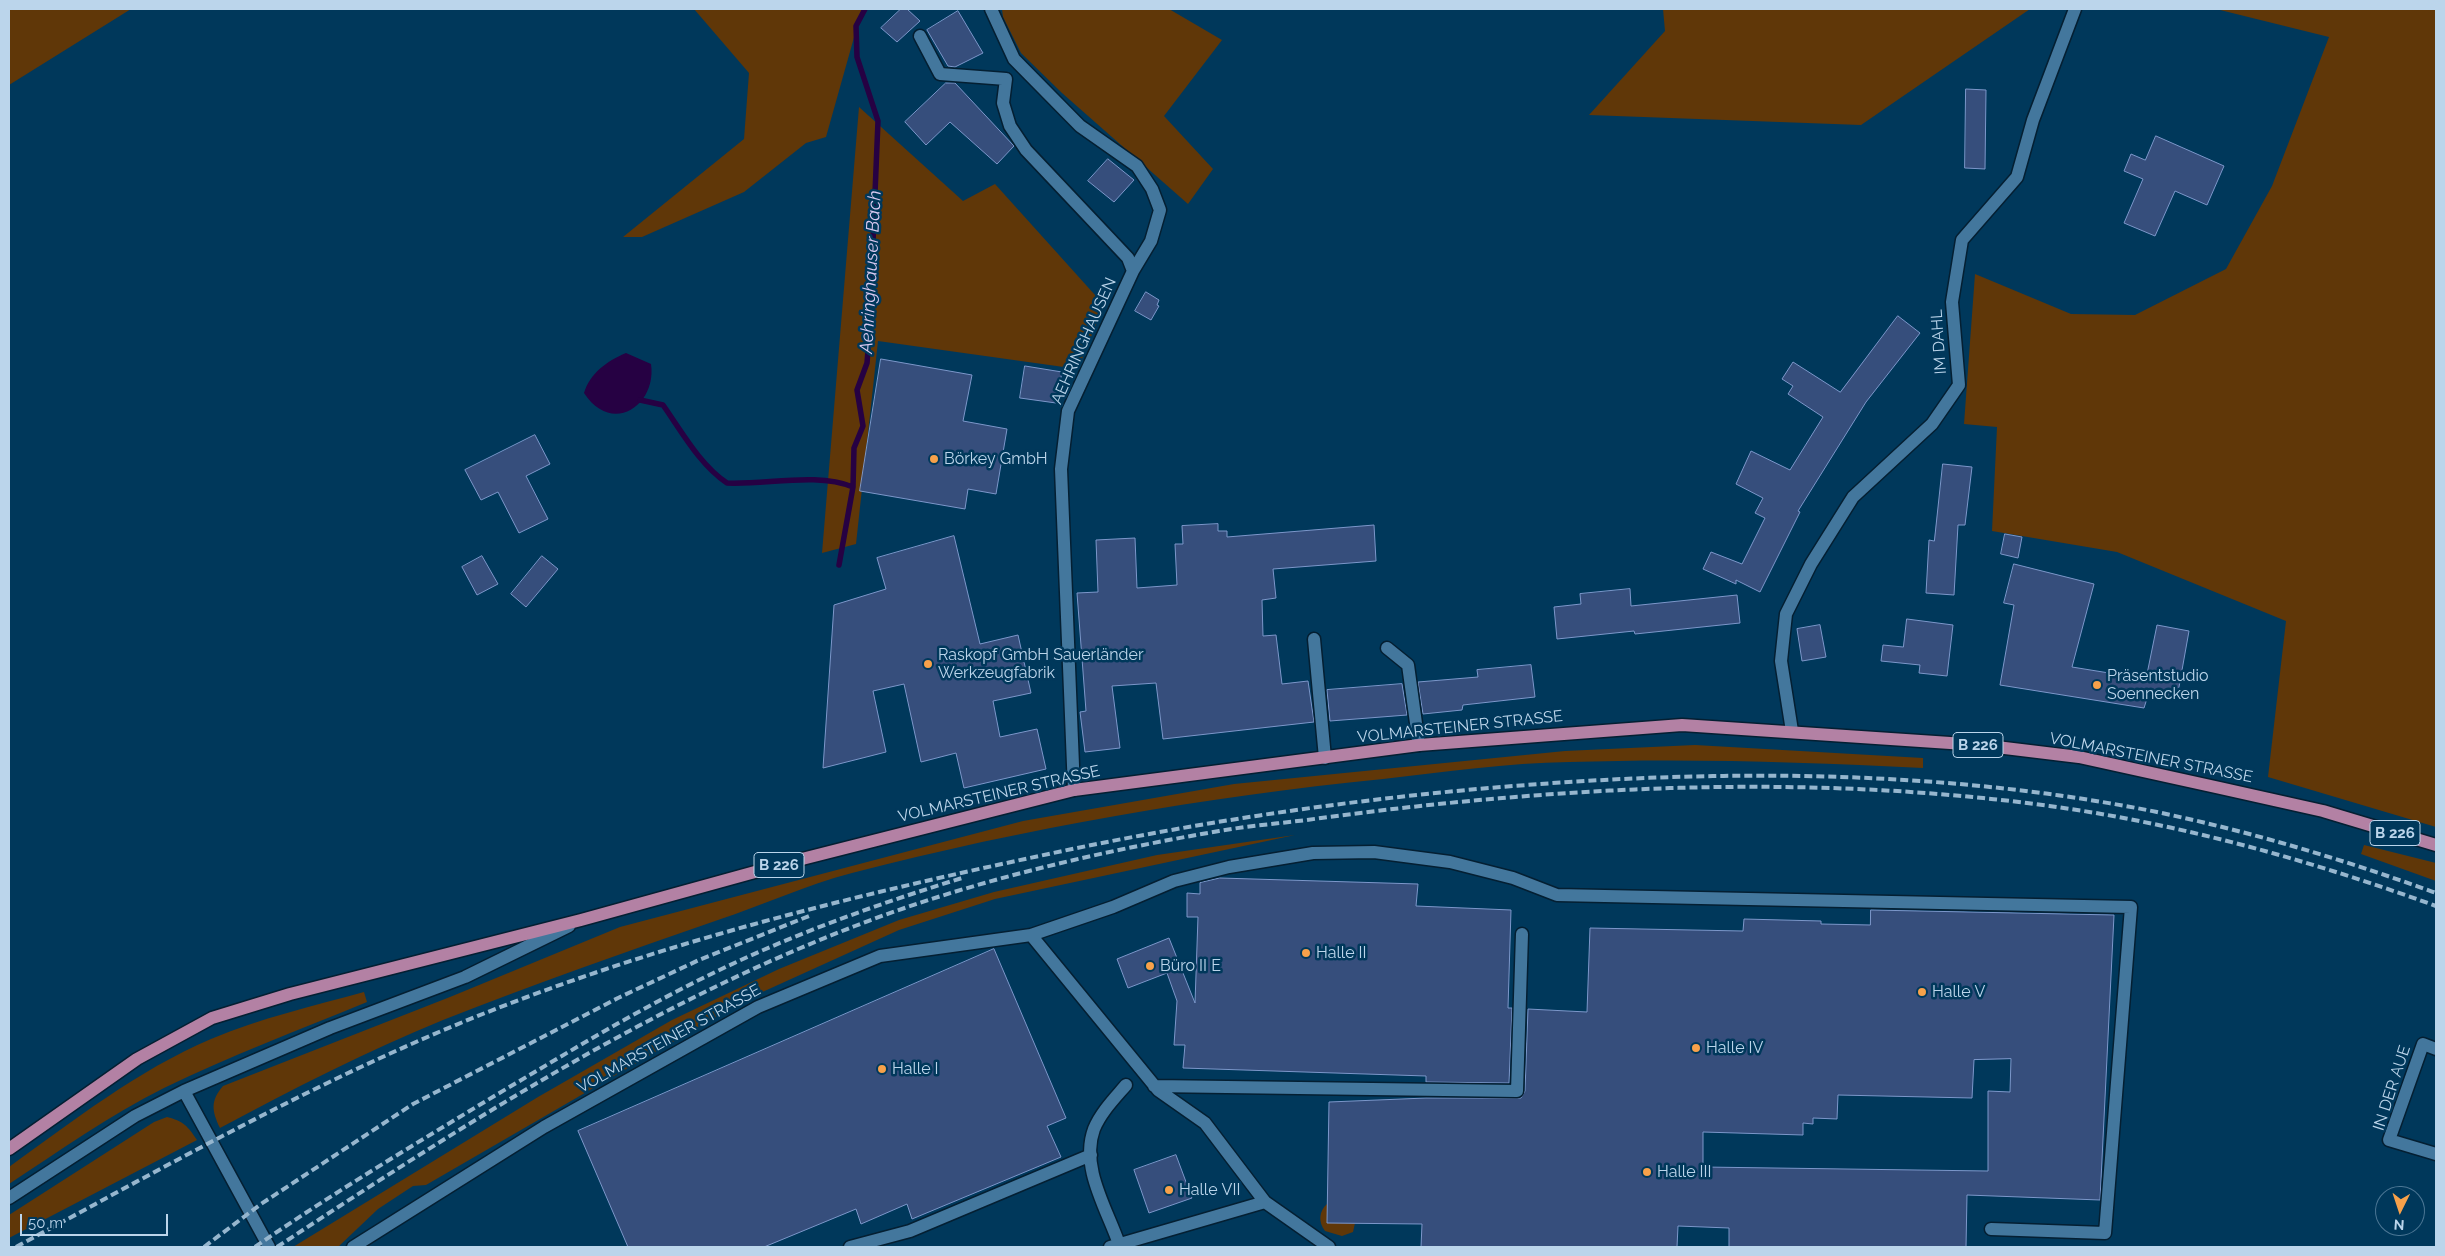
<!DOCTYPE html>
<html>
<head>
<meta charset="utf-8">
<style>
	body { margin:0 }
	#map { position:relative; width:2445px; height:1256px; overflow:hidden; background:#00385b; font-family:Raleway,sans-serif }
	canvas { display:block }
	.frame { position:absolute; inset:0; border:10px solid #bbd5eb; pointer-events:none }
	.north { position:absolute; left:2375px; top:1186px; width:50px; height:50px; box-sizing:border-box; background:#00385b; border:1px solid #4b7795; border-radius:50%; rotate:184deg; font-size:14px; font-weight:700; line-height:20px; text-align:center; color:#bbd5eb }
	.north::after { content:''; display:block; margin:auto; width:18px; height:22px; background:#f7a14a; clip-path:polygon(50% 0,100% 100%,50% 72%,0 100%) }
	.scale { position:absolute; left:20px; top:1214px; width:148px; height:22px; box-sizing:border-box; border:2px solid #bbd5eb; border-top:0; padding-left:6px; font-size:15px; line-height:18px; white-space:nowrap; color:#bbd5eb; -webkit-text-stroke:4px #00385b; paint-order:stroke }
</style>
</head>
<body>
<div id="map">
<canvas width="2445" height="1256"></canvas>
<div class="frame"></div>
<div class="north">N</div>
<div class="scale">50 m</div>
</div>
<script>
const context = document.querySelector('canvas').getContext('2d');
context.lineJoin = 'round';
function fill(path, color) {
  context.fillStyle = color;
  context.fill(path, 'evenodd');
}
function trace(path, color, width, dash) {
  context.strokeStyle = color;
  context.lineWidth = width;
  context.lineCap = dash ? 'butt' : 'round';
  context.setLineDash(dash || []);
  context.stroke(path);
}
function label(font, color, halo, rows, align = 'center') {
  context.font = font + ' Raleway,sans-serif';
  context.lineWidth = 5;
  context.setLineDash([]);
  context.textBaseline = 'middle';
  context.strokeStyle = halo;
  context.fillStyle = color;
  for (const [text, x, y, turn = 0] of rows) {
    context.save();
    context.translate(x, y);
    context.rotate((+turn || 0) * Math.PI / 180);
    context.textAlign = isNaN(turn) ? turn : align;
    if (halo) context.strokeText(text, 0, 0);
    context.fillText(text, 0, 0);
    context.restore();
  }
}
fill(new Path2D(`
	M 9,9 L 131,9 L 9,85 Z
	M 694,9 L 862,9 L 826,137 L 806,143 L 744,192 L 642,237 L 623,237 L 744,139 L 749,73 Z
	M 1002,9 L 1169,9 L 1222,40 L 1164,116 L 1213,169 L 1188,204 L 1062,93 L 1021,53 L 1003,17 Z
	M 1663,9 L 2030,9 L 1861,125 L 1589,115 L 1665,31 Z
	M 2216,9 L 2436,9 L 2436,827 L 2268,777 L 2286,621 L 2117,552 L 1992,531 L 1997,427 L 1964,424 L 1975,274 L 2071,314 L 2135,315 L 2226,269 L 2272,186 L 2329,37 Z
	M 859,107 L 963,201 L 995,184 L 1104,305 L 1078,369 L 878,341 L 856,544 L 822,553 Z
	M 1695,745 L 1923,758 L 1923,768 C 1805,762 1687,758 1569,762 C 1507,763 1445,772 1383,779 C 1204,797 1026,828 852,873 C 806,885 763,905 718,920 C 626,952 534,984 443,1020 C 367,1051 293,1089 220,1128 C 212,1111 210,1101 223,1086 L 450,997 L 620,927 L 1023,821 L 1234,784 L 1565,751 Z
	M 1295,835 L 995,899 L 899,930 L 747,999 L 426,1185 L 413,1186 L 378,1209 L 338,1247 L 293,1247 L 538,1097 L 672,1020 L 779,969 L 899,920 L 994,892 L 1157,855 Z
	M 2364,845 L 2436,863 L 2436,881 L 2361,854 Z
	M 364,992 L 367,1002 C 299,1030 230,1056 164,1088 C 110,1115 59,1151 9,1184 L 9,1167 C 73,1121 138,1070 211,1039 C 261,1018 313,1006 364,992 Z
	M 167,1117 C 183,1121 188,1126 197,1140 L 9,1238 L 9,1215 L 154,1122 Z
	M 1327,1204 L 1327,1223 L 1355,1223 L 1353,1232 L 1342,1236 L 1325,1231 C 1318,1222 1319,1211 1327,1204 Z`), '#603708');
fill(new Path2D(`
	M 626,353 L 651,364 C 657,405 612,436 584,393 C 590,373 607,361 626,353 Z`), '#260143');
trace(new Path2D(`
	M 640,400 L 663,405 C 682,432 700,465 727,483 C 766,485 817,472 853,487
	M 839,565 L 853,487 L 854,448 L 863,426 L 857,390 L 867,363 L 869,338 L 878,121 L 857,57 L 856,26 L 865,9`), '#260143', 5.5);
const building = new Path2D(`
	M 901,9 L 907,9 L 920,21 L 897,42 L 881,28 Z
	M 958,11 L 983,53 L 955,67 L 948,66 L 927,30 Z
	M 946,83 L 955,83 L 1014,146 L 997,164 L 950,122 L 926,145 L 905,122 Z
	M 1966,89 L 1986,90 L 1985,169 L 1965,168 Z
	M 2156,136 L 2224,166 L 2207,205 L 2175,191 L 2155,236 L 2124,223 L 2143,179 L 2124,171 L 2131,154 L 2145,160 Z
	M 1108,159 L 1134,180 L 1114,202 L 1088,181 Z
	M 1146,292 L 1159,300 L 1157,305 L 1159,306 L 1151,320 L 1135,311 Z
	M 1898,316 L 1920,333 L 1866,402 L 1798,511 L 1800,512 L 1760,592 L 1736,580 L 1736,584 L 1703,569 L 1711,552 L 1742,564 L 1765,518 L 1755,513 L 1763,498 L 1736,484 L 1751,451 L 1790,470 L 1823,417 L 1788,394 L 1793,386 L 1782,379 L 1793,362 L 1840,392 Z
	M 881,359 L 972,375 L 963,421 L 1007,429 L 996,494 L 968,489 L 965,509 L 860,491 Z
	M 1025,366 L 1062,372 L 1056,403 L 1020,398 Z
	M 535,435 L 550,464 L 526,476 L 548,519 L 519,533 L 498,492 L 481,500 L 465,470 Z
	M 1943,464 L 1972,467 L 1965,525 L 1958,525 L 1954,595 L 1926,593 L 1929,540 L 1934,541 Z
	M 1218,524 L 1218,531 L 1227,531 L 1227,537 L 1374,525 L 1376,561 L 1273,569 L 1276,598 L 1262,600 L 1263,636 L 1276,635 L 1282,684 L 1308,681 L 1314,722 L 1163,739 L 1156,683 L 1112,686 L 1120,748 L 1085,752 L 1080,712 L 1086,711 L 1077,593 L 1098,592 L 1096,540 L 1135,538 L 1137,588 L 1177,585 L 1175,544 L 1183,544 L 1182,526 Z
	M 2005,534 L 2022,537 L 2018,558 L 2001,554 Z
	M 954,536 L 980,644 L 1018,635 L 1031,693 L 993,701 L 1000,737 L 1037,729 L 1046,769 L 964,788 L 956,753 L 921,762 L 904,684 L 873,691 L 886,752 L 823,768 L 834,605 L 886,589 L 877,558 Z
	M 482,556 L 498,584 L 477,595 L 462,567 Z
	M 542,556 L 558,569 L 526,607 L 511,594 Z
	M 2014,564 L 2094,584 L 2072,667 L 2146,679 L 2157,625 L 2189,631 L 2177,698 L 2149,692 L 2144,708 L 2000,685 L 2014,605 L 2004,603 Z
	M 1630,589 L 1631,606 L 1737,595 L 1740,623 L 1635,634 L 1634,631 L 1557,639 L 1554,607 L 1581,604 L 1580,594 Z
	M 1907,619 L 1953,625 L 1947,676 L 1919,673 L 1920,665 L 1881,661 L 1883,645 L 1903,647 Z
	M 1820,625 L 1826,657 L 1802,661 L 1797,629 Z
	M 1531,665 L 1535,697 L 1463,705 L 1462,710 L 1423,714 L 1418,682 L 1478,677 L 1477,670 Z
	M 1402,684 L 1407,715 L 1330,721 L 1327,690 Z
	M 1220,878 L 1418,884 L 1416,906 L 1511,910 L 1508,1008 L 1512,1008 L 1509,1083 L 1426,1082 L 1426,1076 L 1183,1068 L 1185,1045 L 1174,1045 L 1177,1001 L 1167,973 L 1128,988 L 1117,959 L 1169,938 L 1195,1003 L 1198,917 L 1187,917 L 1187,893 L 1200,894 L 1200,883 Z
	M 1871,910 L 2114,915 L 2100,1200 L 1967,1195 L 1966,1247 L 1729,1247 L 1729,1228 L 1678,1226 L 1677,1247 L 1421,1247 L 1422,1224 L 1327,1223 L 1329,1102 L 1426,1098 L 1521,1098 L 1525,1091 L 1528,1009 L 1587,1012 L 1590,928 L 1743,931 L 1744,919 L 1821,921 L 1821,924 L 1870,925 ZM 2011,1059 L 2010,1092 L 1988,1091 L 1988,1171 L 1703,1167 L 1703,1132 L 1803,1135 L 1803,1123 L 1813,1124 L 1813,1118 L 1837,1119 L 1838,1095 L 1972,1098 L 1974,1060 Z
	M 994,949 L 1066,1118 L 1047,1126 L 1061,1157 L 912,1219 L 907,1204 L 861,1224 L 856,1209 L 764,1247 L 628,1247 L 578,1131 Z
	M 1176,1155 L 1192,1198 L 1149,1213 L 1134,1170 Z`);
fill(building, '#364e7c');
trace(building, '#7c97ca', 1);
const minor = new Path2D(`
	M 991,9 L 1014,59 L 1080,126 L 1137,166 L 1152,189 L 1160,210 L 1151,241 L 1133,271 L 1068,411 L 1061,469 L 1074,790
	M 920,36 L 940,74 L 1006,79 L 1003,103 L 1010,126 L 1026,150 L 1128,258 L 1133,271
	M 1314,639 L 1325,758
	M 1387,648 L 1408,665 L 1419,745
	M 1792,731 L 1781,661 L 1786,614 L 1811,564 L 1853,497 L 1932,424 L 1959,385 L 1952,302 L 1962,240 L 2017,177 L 2033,120 L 2075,9
	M 1031,935 L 1158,1090 L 1205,1123 L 1265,1202 L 1329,1247
	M 2436,1049 L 2423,1044 L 2389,1140 L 2436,1154
	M 1154,1086 L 1517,1091 L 1522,934
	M 184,1091 L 330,1028 L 465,977 L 569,926
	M 9,1198 L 135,1116 L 184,1091 L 269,1247
	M 1119,1244 C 1107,1209 1080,1167 1094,1129 C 1101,1112 1115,1098 1126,1085
	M 353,1247 L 544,1127 L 758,1007 L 880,956 L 1031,935 L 1113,907 L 1174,881 L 1229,867 L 1313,853 L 1374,852 L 1450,862 L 1513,878 L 1557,895 L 2131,907 L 2105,1233 L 1991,1229
	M 850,1247 L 910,1231 L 1091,1155
	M 1110,1247 L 1265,1202`);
const major = new Path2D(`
	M 9,1149 L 137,1059 L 212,1018 L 290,994 L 581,920 L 802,859 L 1074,790 L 1419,745 L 1682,725 L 1980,745 L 2079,757 L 2220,788 L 2323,811 L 2436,845`);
trace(minor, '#041f32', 15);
trace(major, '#041f32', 15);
trace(minor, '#43779d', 12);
trace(major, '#b381a4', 12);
trace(new Path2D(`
	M 16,1247 C 183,1157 348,1063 527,997 C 693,935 865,893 1039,856 C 1192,823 1345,800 1501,787 C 1719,769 1942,769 2157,812 C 2252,832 2345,860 2436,893
	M 204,1247 L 261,1204 L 413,1104 L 618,998 L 699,960 L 809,916
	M 255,1247 C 333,1193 415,1144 496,1095 C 577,1047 657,998 743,959 C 814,927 887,901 962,878
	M 277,1247 C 460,1127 649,1005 855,926 C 972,881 1096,852 1219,831 C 1253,825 1287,823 1321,818 C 1554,787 1793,774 2027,803 C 2167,820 2304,858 2436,906`), '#96b6ce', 4, [8, 4]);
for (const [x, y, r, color] of [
	[934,459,5,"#f7a14a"],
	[928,664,5,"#f7a14a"],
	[2097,685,5,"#f7a14a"],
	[1306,953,5,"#f7a14a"],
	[1150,966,5,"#f7a14a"],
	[1922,992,5,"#f7a14a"],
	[1696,1048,5,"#f7a14a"],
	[882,1069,5,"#f7a14a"],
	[1647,1172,5,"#f7a14a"],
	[1169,1190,5,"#f7a14a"]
]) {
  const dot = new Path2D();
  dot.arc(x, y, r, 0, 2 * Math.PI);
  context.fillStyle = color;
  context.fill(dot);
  trace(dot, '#00385b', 2);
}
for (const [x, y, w] of [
	[1978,745,50],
	[2395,833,50],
	[779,865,50]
]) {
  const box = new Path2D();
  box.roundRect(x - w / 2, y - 12.5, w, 25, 4);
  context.fillStyle = '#00385b';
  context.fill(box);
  trace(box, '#bbd5eb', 1);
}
label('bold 15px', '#bbd5eb', null, [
	["B 226",1978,745],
	["B 226",2395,833],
	["B 226",779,865]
]);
label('16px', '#bbd5eb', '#00385b', [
	["AEHRINGHAUSEN",1084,341,-66],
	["IM DAHL",1939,342,-94],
	["VOLMARSTEINER STRASSE",1460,727,-6],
	["VOLMARSTEINER STRASSE",2151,758,11],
	["VOLMARSTEINER STRASSE",999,794,-13],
	["VOLMARSTEINER STRASSE",669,1039,-29],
	["IN DER AUE",2392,1088,-72]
]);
label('16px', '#bbd5eb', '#00385b', [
	["Börkey GmbH",944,459],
	["Raskopf GmbH Sauerländer",938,655],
	["Werkzeugfabrik",938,673],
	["Präsentstudio",2107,676],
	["Soennecken",2107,694],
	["Halle II",1316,953],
	["Büro II E",1160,966],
	["Halle V",1932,992],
	["Halle IV",1706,1048],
	["Halle I",892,1069],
	["Halle III",1657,1172],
	["Halle VII",1179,1190]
], 'left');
label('italic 18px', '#dacaf2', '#00385b', [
	["Aehringhauser Bach",871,272,-87]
]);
</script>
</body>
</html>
